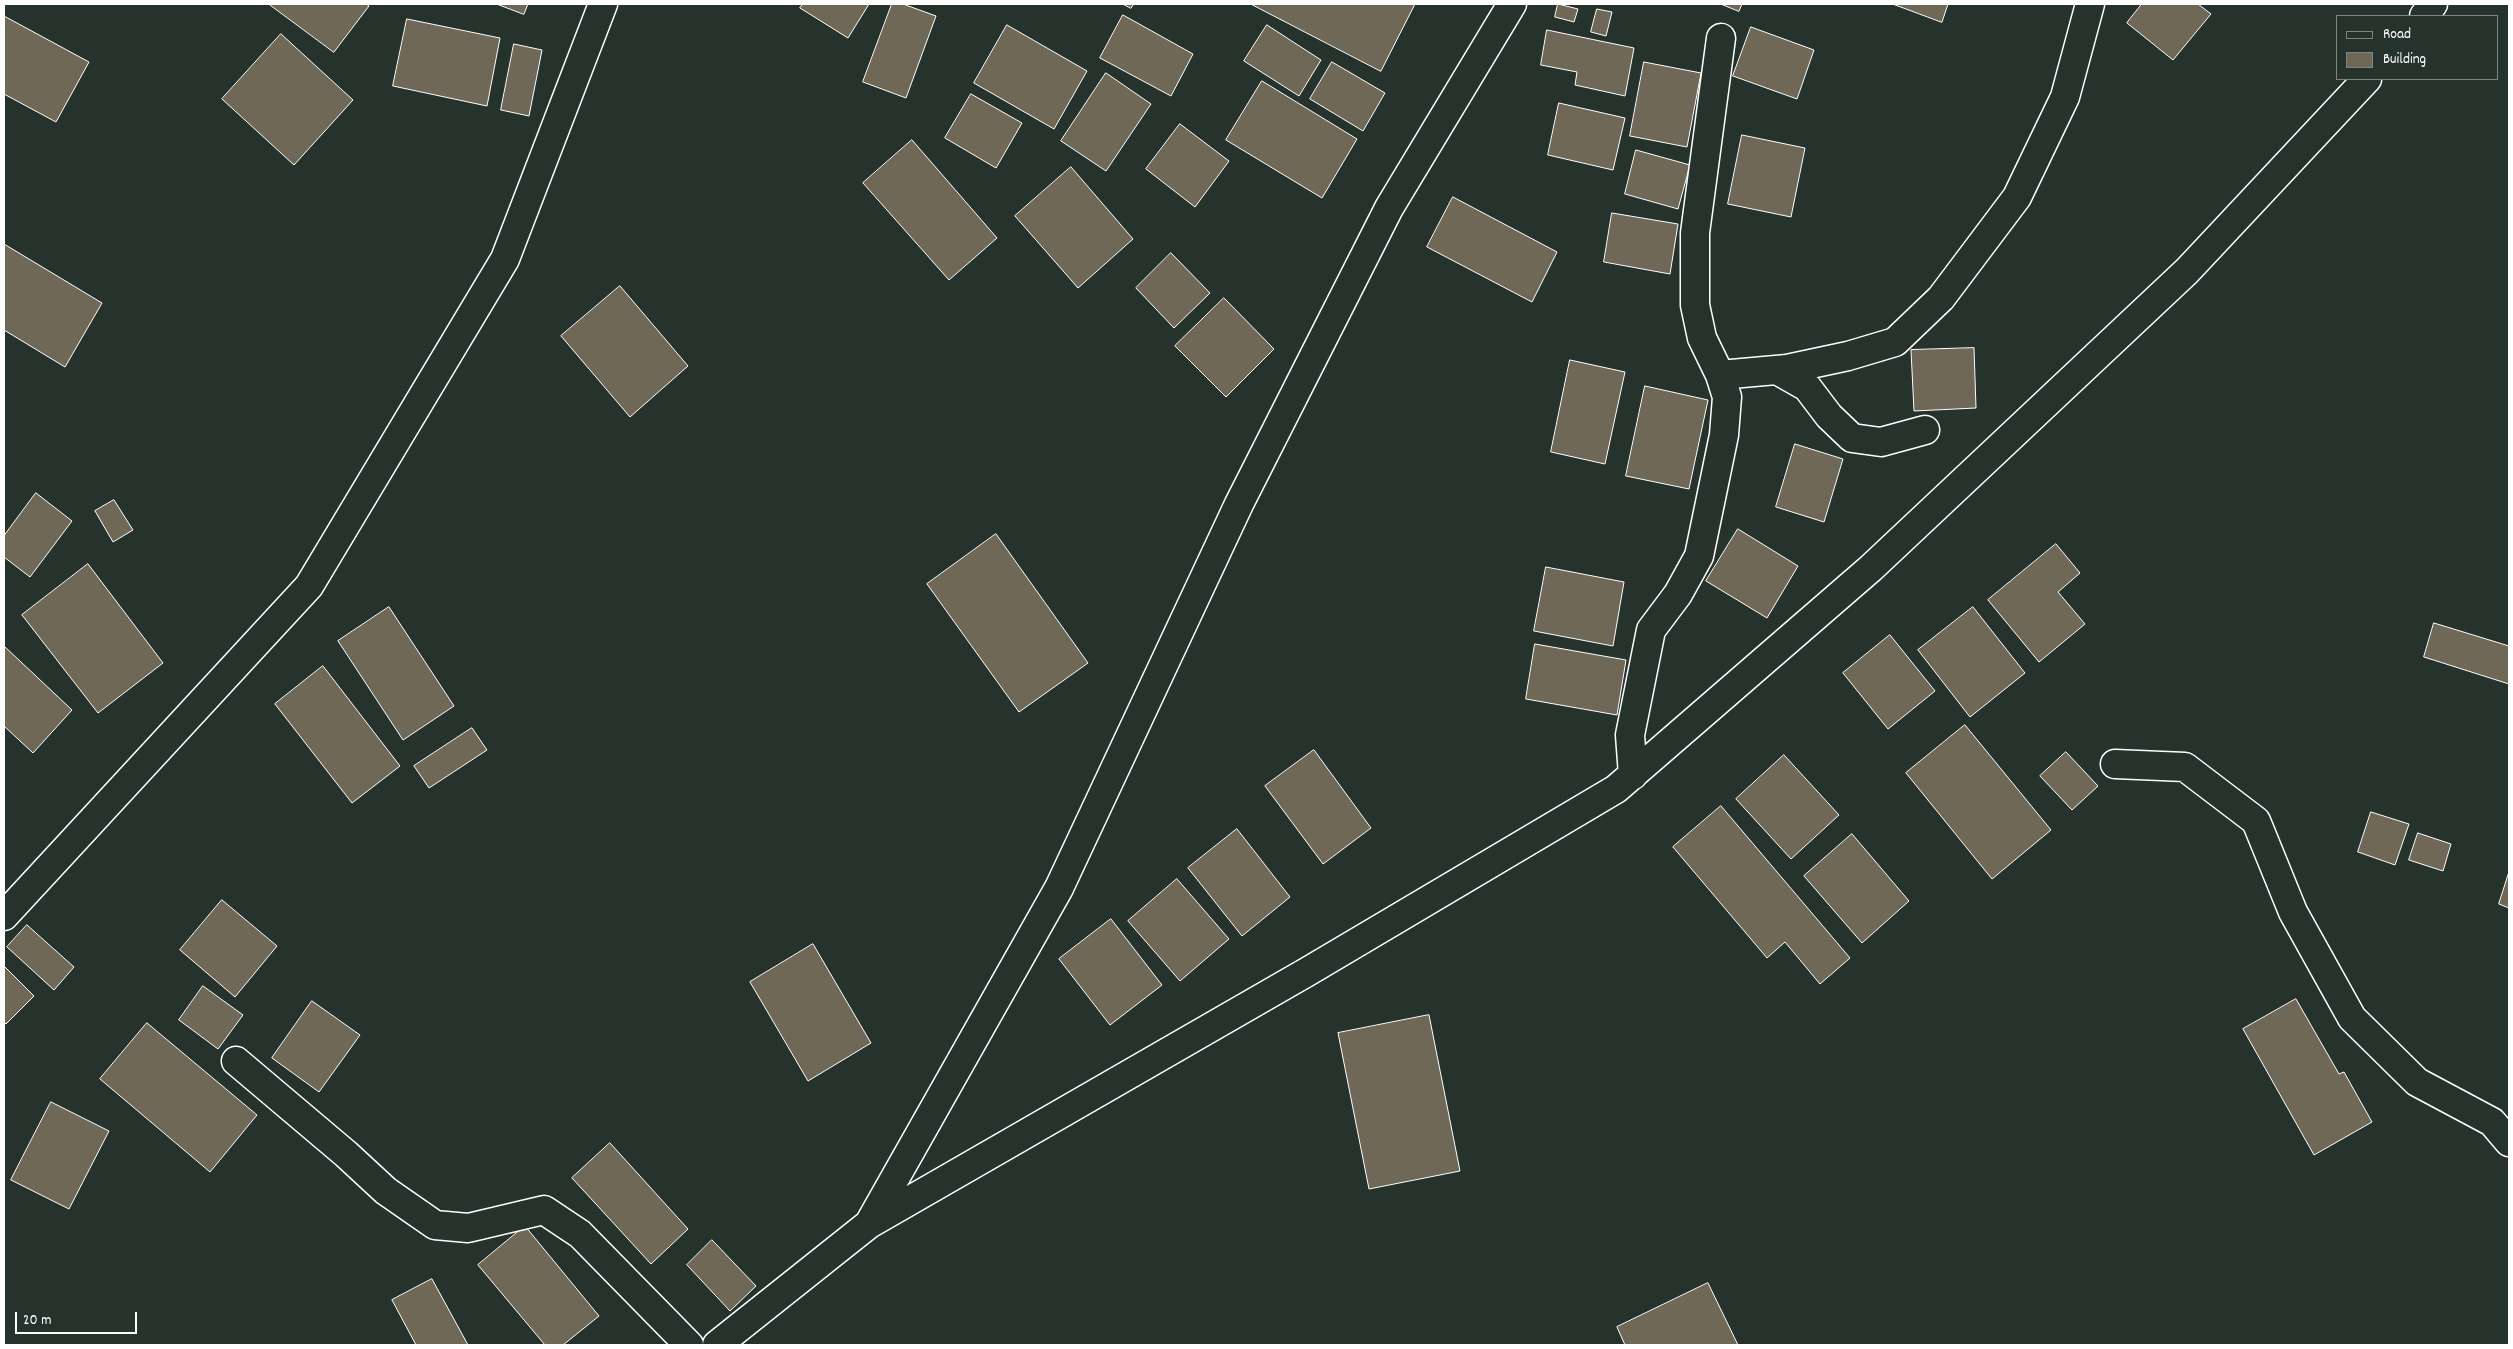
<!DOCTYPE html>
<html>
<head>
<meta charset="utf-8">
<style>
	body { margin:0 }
	#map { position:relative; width:2513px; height:1349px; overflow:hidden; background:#26332d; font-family:Dekko,sans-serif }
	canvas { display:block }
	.frame { position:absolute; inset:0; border:5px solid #fff; pointer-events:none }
	.legend { position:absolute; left:2336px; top:15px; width:162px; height:65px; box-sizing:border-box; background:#26332d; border:1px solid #7d8581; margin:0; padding:6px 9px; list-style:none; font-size:15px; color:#fff }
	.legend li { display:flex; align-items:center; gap:10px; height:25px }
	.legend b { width:25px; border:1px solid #7d8581 }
	.scale { position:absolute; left:15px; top:1312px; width:122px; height:22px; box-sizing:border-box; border:2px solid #fff; border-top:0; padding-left:6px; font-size:15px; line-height:18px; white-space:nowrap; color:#fff; -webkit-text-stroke:4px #26332d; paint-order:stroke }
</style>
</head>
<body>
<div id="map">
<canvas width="2513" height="1349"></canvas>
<div class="frame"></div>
<ul class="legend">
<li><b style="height:6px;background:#26332d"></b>Road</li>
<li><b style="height:14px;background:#6f6857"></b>Building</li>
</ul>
<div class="scale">20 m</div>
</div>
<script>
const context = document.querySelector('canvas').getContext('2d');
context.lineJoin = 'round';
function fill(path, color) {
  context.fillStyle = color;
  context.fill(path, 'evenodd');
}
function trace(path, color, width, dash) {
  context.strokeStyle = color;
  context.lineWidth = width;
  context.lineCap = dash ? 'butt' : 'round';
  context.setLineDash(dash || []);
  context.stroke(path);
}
const building = new Path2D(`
	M 269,4 L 366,4 L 369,6 L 334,52 Z
	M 497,4 L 528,4 L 524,14 Z
	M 803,4 L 869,4 L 848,38 L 800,8 Z
	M 892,4 L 903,4 L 936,16 L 906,98 L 863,82 Z
	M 1123,4 L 1134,4 L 1131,8 Z
	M 1251,4 L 1415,4 L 1381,71 Z
	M 1558,4 L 1578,9 L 1574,22 L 1555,17 Z
	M 1721,4 L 1742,4 L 1739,11 Z
	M 1893,4 L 1948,4 L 1942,22 Z
	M 2142,4 L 2198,4 L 2211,14 L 2173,60 L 2127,23 Z
	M 1597,9 L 1612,12 L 1606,36 L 1591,32 Z
	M 1123,15 L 1193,54 L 1171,96 L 1100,58 Z
	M 4,16 L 89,62 L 56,122 L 4,94 Z
	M 407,19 L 500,38 L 487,106 L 393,86 Z
	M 1007,25 L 1087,71 L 1054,129 L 974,83 Z
	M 1267,25 L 1321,60 L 1299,96 L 1244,61 Z
	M 1751,27 L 1814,50 L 1797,99 L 1733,76 Z
	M 1547,30 L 1634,48 L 1625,96 L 1575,85 L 1577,72 L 1541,65 Z
	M 281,34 L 353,100 L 294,165 L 222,99 Z
	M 514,44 L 542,50 L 529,116 L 501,110 Z
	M 1332,62 L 1385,93 L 1363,131 L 1310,99 Z
	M 1644,62 L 1701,73 L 1687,147 L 1630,136 Z
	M 1106,73 L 1151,104 L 1106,171 L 1061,141 Z
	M 1262,81 L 1357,139 L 1322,198 L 1226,140 Z
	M 971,94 L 1022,123 L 996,168 L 945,138 Z
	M 1559,103 L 1625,118 L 1613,170 L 1548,155 Z
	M 1180,124 L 1229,161 L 1195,207 L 1146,169 Z
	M 1742,135 L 1805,148 L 1791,217 L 1728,204 Z
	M 912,140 L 997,238 L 949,280 L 863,183 Z
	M 1636,150 L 1690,165 L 1678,209 L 1625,194 Z
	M 1071,167 L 1133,239 L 1078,288 L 1015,216 Z
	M 1453,197 L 1557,252 L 1532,302 L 1427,247 Z
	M 1612,213 L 1678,224 L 1670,274 L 1604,262 Z
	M 4,244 L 102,303 L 65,367 L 4,330 Z
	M 1171,253 L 1210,293 L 1174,328 L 1136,288 Z
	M 620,286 L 688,366 L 630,417 L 561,336 Z
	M 1224,298 L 1274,349 L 1226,397 L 1175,346 Z
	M 1974,348 L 1976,408 L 1914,411 L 1911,350 Z
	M 1570,360 L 1625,372 L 1605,464 L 1551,452 Z
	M 1645,386 L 1708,400 L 1689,489 L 1626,476 Z
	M 1795,444 L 1843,459 L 1824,522 L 1776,507 Z
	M 36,493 L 72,521 L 30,577 L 4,557 L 4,536 Z
	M 114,500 L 133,530 L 113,542 L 95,511 Z
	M 1738,529 L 1798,566 L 1767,618 L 1706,581 Z
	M 996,534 L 1088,663 L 1019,712 L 927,584 Z
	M 2056,544 L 2080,573 L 2058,592 L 2085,624 L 2039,662 L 1988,600 Z
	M 88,564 L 163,663 L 98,713 L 22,615 Z
	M 1546,567 L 1624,582 L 1613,646 L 1534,631 Z
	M 389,607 L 454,706 L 403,740 L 338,641 Z
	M 1973,607 L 2025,673 L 1970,717 L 1918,650 Z
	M 2434,623 L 2509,646 L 2509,684 L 2424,657 Z
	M 1890,635 L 1935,691 L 1888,729 L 1843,673 Z
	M 1535,644 L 1626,660 L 1617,715 L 1526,699 Z
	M 4,646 L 72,710 L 33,753 L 4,726 Z
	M 323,666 L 400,766 L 352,803 L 275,704 Z
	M 1965,725 L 2051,830 L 1992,879 L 1906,773 Z
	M 472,728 L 487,750 L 429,788 L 414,766 Z
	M 1314,750 L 1371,828 L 1323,864 L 1265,786 Z
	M 2066,752 L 2098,786 L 2072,810 L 2040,776 Z
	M 1784,755 L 1839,815 L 1791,859 L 1736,799 Z
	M 1721,806 L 1850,958 L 1820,984 L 1785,942 L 1767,958 L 1673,847 Z
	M 2371,812 L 2409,824 L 2395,865 L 2358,852 Z
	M 1237,829 L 1290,897 L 1242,936 L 1188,868 Z
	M 2418,833 L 2451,844 L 2443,871 L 2409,860 Z
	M 1852,834 L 1909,901 L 1862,943 L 1804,876 Z
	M 2509,872 L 2509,908 L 2499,904 Z
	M 1177,879 L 1229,939 L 1180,981 L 1128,921 Z
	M 222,900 L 277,946 L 235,997 L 180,950 Z
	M 1111,919 L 1162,985 L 1110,1025 L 1059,959 Z
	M 27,925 L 74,967 L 54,990 L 7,947 Z
	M 813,944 L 871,1043 L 808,1081 L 750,982 Z
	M 4,966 L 34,996 L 6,1024 L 4,1021 Z
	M 203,986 L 243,1015 L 218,1049 L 179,1020 Z
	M 2296,999 L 2339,1074 L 2344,1072 L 2372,1122 L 2314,1155 L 2243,1029 Z
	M 312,1001 L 360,1035 L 319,1092 L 272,1058 Z
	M 1429,1015 L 1460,1171 L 1369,1189 L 1338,1033 Z
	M 147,1023 L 257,1115 L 210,1172 L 100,1079 Z
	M 51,1102 L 109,1131 L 69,1209 L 11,1180 Z
	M 610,1143 L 688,1229 L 651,1264 L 572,1178 Z
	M 525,1226 L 599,1316 L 563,1345 L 545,1345 L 478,1265 Z
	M 712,1240 L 756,1286 L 730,1311 L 687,1265 Z
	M 432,1279 L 468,1345 L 416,1345 L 392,1300 Z
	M 1708,1283 L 1738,1345 L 1625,1345 L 1617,1327 Z`);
fill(building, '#6f6857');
trace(building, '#fff', 1);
const minor = new Path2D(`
	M 2424,16 L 2433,4
	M 1777,370 L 1807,387 L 1829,416 L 1852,438 L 1881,442 L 1925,430
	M 1720,375 L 1787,369 L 1848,356 L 1895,342 L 1941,298 L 2017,197 L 2065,97 L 2090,4
	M 2115,764 L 2185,767 L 2256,821 L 2293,912 L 2352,1018 L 2417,1082 L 2492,1122 L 2509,1142
	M 1633,775 L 1630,735 L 1651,630 L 1678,594 L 1699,556 L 1724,435 L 1727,397 L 1720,375 L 1702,338 L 1695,305 L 1695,233 L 1721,38
	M 4,916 L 309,586 L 505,259 L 603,4
	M 236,1061 L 346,1154 L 386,1191 L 435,1225 L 468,1228 L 544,1210 L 580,1234 L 689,1345
	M 869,1224 L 1307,972 L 1616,789 L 1871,568 L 2187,271 L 2367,79
	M 717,1345 L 869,1224 L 1059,888 L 1239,504 L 1389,208 L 1512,4`);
trace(minor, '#fff', 31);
trace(minor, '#26332d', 28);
</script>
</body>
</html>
